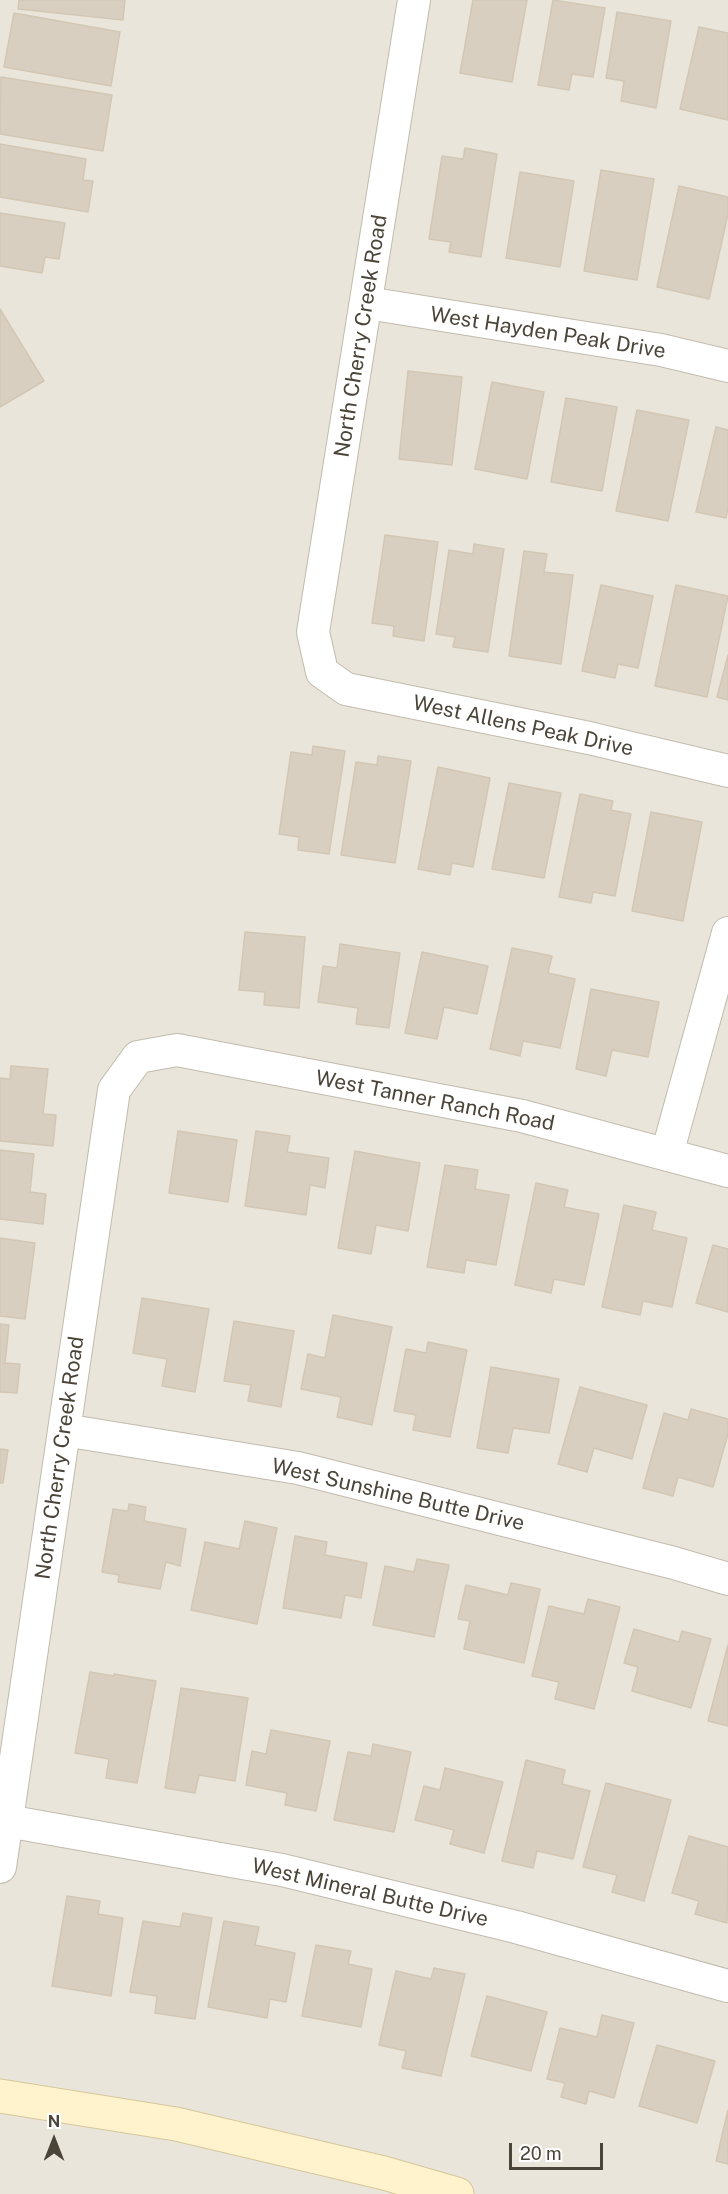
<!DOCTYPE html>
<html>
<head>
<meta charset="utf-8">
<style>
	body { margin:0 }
	#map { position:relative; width:728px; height:2194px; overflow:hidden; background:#f6f3ec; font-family:"Public Sans",sans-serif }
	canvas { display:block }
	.north { position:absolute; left:24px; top:2110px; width:60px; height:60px; -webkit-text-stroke:4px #fff; paint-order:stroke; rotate:0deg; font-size:16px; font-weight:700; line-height:24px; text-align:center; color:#4b4439 }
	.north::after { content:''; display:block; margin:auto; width:21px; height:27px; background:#4b4439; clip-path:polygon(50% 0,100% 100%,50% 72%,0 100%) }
	.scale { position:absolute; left:509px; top:2143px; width:94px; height:27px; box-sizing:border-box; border:3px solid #4b4439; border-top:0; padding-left:8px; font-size:18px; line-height:21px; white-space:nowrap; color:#4b4439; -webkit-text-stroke:4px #fff; paint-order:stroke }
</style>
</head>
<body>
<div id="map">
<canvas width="728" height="2194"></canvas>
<div class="north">N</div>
<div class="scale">20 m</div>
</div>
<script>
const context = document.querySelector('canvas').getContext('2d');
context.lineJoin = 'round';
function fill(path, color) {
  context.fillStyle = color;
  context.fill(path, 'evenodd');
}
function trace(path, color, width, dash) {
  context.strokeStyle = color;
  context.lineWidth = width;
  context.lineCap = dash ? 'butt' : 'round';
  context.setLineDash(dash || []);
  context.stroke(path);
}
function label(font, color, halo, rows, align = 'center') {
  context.font = font + ' "Public Sans",sans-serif';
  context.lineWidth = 4.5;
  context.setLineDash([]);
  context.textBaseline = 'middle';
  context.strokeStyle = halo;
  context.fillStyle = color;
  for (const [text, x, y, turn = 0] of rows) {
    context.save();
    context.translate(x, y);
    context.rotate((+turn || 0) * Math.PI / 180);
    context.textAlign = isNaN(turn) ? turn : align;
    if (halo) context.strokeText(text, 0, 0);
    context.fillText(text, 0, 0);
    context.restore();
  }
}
fill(new Path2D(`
	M 0,0 L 728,0 L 728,2194 L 0,2194 Z`), '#eae5da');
const building = new Path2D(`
	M 19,0 L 125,0 L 123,20 L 18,9 Z
	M 473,0 L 527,0 L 512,82 L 460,73 Z
	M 553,0 L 605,8 L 593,77 L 572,74 L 569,90 L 538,85 Z
	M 617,12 L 671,21 L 656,108 L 621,101 L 624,81 L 606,78 Z
	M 14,13 L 120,32 L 111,86 L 4,67 Z
	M 699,27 L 728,33 L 728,120 L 680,109 Z
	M 1,77 L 112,95 L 103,151 L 0,134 Z
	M 0,144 L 86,159 L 83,180 L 93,181 L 88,212 L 0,197 Z
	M 465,148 L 497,154 L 481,257 L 449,252 L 451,242 L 429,239 L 442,156 L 463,159 Z
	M 601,170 L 654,179 L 637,280 L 584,271 Z
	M 520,172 L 574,181 L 560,267 L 506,258 Z
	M 679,186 L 728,197 L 728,214 L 709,299 L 657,287 Z
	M 0,213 L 65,223 L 59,259 L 45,257 L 42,273 L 0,266 Z
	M 0,309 L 44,381 L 0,407 Z
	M 408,371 L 462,377 L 452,465 L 399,459 Z
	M 492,382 L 544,392 L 527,479 L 475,469 Z
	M 566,398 L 617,407 L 602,491 L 551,482 Z
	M 637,410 L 689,420 L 668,521 L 616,511 Z
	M 716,427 L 728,430 L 728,508 L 726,518 L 696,512 Z
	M 385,535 L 438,542 L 424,641 L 393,636 L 394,626 L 372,623 Z
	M 474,544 L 504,549 L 488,652 L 453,647 L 455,637 L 436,634 L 449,550 L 473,554 Z
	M 524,551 L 547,554 L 544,572 L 573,575 L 561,664 L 509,656 Z
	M 601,585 L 653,596 L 638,668 L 618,664 L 615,678 L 582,671 Z
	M 676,585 L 728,596 L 707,697 L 655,686 Z
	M 728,655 L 728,700 L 717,697 Z
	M 313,746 L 345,751 L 329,854 L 298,850 L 299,837 L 279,834 L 291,752 L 312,755 Z
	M 378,756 L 411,761 L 395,863 L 341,855 L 356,762 L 377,765 Z
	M 438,767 L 490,778 L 473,867 L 452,863 L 450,875 L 418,869 Z
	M 509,783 L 561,793 L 544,878 L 492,869 Z
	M 580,794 L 613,801 L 611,810 L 631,814 L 615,896 L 593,892 L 591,903 L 559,897 Z
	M 651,812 L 702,822 L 683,921 L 632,911 Z
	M 245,932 L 305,937 L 299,1008 L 264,1005 L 265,992 L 239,990 Z
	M 340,944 L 400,953 L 389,1028 L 356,1024 L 358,1008 L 318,1002 L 323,966 L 337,968 Z
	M 512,948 L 552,956 L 548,973 L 575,979 L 560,1048 L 523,1041 L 520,1056 L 490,1049 Z
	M 422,952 L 488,966 L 477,1014 L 444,1007 L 437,1039 L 405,1033 Z
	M 591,989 L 659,1002 L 648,1057 L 612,1050 L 606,1076 L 576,1069 Z
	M 11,1066 L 48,1069 L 43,1114 L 56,1115 L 53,1146 L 0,1141 L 0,1078 L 10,1079 Z
	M 178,1131 L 237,1140 L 228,1202 L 169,1193 Z
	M 256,1131 L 290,1136 L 287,1152 L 329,1158 L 325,1188 L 310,1185 L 306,1215 L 245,1206 Z
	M 0,1150 L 34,1154 L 30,1192 L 46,1194 L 43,1224 L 0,1219 Z
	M 355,1151 L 420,1163 L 408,1231 L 376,1225 L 371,1254 L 338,1248 Z
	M 445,1165 L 478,1170 L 475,1189 L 509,1195 L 496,1265 L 466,1260 L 464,1273 L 427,1267 Z
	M 536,1183 L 568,1190 L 564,1207 L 599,1214 L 584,1285 L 554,1279 L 551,1293 L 515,1285 Z
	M 624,1205 L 656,1212 L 652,1230 L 687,1238 L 672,1307 L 643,1301 L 640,1315 L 602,1307 Z
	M 0,1238 L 35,1243 L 25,1319 L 0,1316 Z
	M 713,1245 L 728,1249 L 728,1312 L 696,1303 Z
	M 142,1298 L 209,1309 L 195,1392 L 162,1386 L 167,1359 L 133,1353 Z
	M 333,1315 L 392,1327 L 372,1425 L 337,1417 L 341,1397 L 301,1389 L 308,1354 L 325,1358 Z
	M 234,1321 L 294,1331 L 281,1407 L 248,1401 L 251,1385 L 224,1381 Z
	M 0,1324 L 9,1325 L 5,1363 L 20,1364 L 17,1393 L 0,1392 Z
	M 428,1342 L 467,1350 L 450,1437 L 413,1430 L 416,1415 L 394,1411 L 406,1349 L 426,1353 Z
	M 491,1367 L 559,1379 L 549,1433 L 513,1428 L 508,1453 L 477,1448 Z
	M 580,1387 L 647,1405 L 632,1459 L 594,1448 L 587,1472 L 558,1464 Z
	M 691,1409 L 728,1419 L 728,1434 L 713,1487 L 678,1477 L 673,1496 L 643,1488 L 664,1413 L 688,1420 Z
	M 0,1449 L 8,1450 L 3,1483 L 0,1483 Z
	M 129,1504 L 146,1507 L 144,1521 L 186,1529 L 180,1566 L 166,1562 L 160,1589 L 118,1582 L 119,1575 L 102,1572 L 113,1509 L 128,1511 Z
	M 245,1521 L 277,1528 L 257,1624 L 191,1610 L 205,1542 L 239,1549 Z
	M 295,1536 L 327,1542 L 325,1555 L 367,1563 L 361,1598 L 345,1595 L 341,1618 L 283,1608 Z
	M 417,1559 L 449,1565 L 434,1637 L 373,1625 L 385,1566 L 414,1572 Z
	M 511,1583 L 540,1589 L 524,1663 L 464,1649 L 470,1621 L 458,1619 L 466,1585 L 508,1595 Z
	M 588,1599 L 620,1607 L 594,1709 L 555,1699 L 559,1682 L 532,1676 L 549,1606 L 584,1614 Z
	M 634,1629 L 679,1642 L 682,1631 L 711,1639 L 691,1708 L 632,1691 L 638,1667 L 624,1663 Z
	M 728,1645 L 728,1726 L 708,1721 Z
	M 90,1672 L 114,1676 L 114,1674 L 156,1681 L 137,1783 L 106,1778 L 109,1759 L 75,1753 Z
	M 181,1688 L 248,1698 L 235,1781 L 199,1775 L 195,1793 L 165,1788 Z
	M 271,1730 L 330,1741 L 316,1811 L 285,1805 L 287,1793 L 246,1785 L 252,1751 L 266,1754 Z
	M 373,1744 L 411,1752 L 394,1832 L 334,1820 L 348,1752 L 371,1756 Z
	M 526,1760 L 565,1770 L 562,1784 L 590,1791 L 573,1859 L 537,1851 L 533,1868 L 502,1861 Z
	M 445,1768 L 503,1782 L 484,1853 L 450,1844 L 454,1830 L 415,1820 L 424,1786 L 440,1790 Z
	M 606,1783 L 671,1800 L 644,1901 L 612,1892 L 617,1875 L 583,1867 Z
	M 689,1836 L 728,1847 L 727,1923 L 695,1914 L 699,1901 L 672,1893 Z
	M 67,1896 L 100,1901 L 98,1914 L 123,1918 L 111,1996 L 52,1986 Z
	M 183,1913 L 212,1918 L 195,2019 L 155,2013 L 157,1996 L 130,1992 L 143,1921 L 180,1927 Z
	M 224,1921 L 259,1927 L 255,1945 L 295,1953 L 286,2002 L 270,1999 L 267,2018 L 208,2007 Z
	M 316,1945 L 351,1951 L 348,1964 L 372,1969 L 361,2027 L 302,2016 Z
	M 434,1968 L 465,1974 L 441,2076 L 402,2068 L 406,2051 L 379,2045 L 396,1971 L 431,1979 Z
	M 487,1996 L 547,2012 L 531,2071 L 471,2056 Z
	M 602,2015 L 634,2023 L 614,2098 L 589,2091 L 586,2104 L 561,2097 L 565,2083 L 547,2079 L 560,2028 L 597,2037 Z
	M 657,2045 L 715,2061 L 697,2123 L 639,2106 Z
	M 728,2110 L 728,2164 L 716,2161 Z`);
fill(building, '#d8cfc1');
trace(building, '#d3c7b4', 1.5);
const street = new Path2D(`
	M 414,0 L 313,632 L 322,672 L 346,689 L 589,738 L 728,771
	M 367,303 L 661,350 L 728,366
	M 667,1154 L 728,933
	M 64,1430 L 298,1468 L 674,1563 L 728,1579
	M 7,1821 L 282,1870 L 516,1927 L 728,1986
	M 0,1867 L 114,1090 L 138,1057 L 177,1050 L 522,1116 L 728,1171`);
const secondary = new Path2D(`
	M 0,2096 L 176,2124 L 384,2173 L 457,2194`);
trace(street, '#c2bbae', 34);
trace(secondary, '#d6c79b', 35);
trace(street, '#fff', 32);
trace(secondary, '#fff3cd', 33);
label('21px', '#4b4439', '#fff', [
	["West Hayden Peak Drive",548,333,9],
	["North Cherry Creek Road",361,336,-81],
	["West Allens Peak Drive",523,726,12],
	["West Tanner Ranch Road",435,1101,11],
	["North Cherry Creek Road",60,1458,-82],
	["West Sunshine Butte Drive",398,1495,13],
	["West Mineral Butte Drive",370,1893,13]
]);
</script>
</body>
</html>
